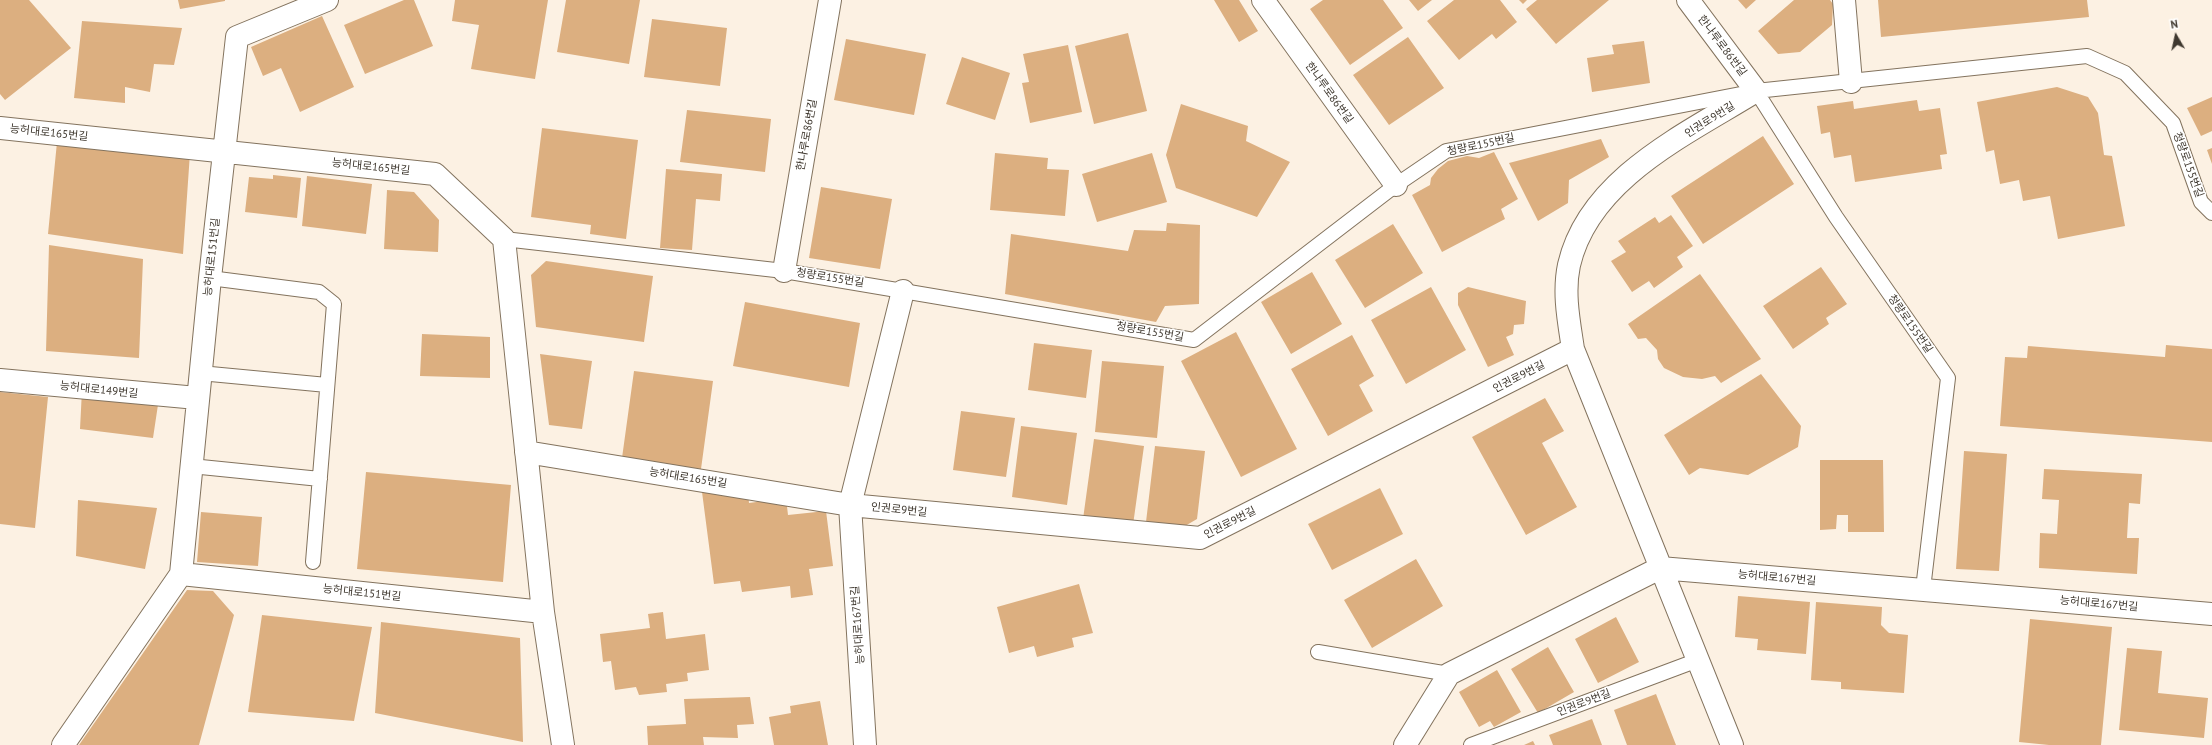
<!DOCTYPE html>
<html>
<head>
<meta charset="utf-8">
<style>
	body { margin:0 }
	#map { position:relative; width:2212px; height:745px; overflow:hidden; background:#fcf1e3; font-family:"PT Sans",sans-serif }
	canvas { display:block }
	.north { position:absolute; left:2156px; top:16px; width:40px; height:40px; -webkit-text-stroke:3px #fff; paint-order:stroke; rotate:351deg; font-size:11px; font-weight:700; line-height:16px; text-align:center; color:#3f382f }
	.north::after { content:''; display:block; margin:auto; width:14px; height:18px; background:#3f382f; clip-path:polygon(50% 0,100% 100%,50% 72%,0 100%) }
</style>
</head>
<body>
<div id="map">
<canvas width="2212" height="745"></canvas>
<div class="north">N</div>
</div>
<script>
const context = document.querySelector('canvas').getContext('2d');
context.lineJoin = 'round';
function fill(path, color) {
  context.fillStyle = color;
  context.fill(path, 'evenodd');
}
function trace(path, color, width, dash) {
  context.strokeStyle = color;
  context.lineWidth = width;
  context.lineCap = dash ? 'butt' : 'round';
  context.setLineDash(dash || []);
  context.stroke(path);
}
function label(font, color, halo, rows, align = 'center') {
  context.font = font + ' "PT Sans","Noto Sans KR",sans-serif';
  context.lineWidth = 3;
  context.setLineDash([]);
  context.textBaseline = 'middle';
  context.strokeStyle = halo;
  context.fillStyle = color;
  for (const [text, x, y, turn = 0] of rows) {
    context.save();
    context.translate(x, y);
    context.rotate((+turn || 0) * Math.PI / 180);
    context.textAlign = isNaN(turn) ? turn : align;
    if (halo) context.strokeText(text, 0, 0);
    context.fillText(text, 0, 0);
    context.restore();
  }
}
fill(new Path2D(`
	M 0,0 L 29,0 L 71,48 L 5,100 L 0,94 Z
	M 178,0 L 225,0 L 225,1 L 180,9 Z
	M 404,0 L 414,0 L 433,46 L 365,74 L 344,25 Z
	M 455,0 L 548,0 L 535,79 L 471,69 L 479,25 L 452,21 Z
	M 566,0 L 640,0 L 629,64 L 557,52 Z
	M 1214,0 L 1239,0 L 1258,31 L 1239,42 Z
	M 1323,0 L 1383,0 L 1403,28 L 1350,65 L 1310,9 Z
	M 1409,0 L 1432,0 L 1418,11 Z
	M 1454,0 L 1500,0 L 1517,22 L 1496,39 L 1492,34 L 1459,60 L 1427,21 Z
	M 1519,0 L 1527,0 L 1523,4 Z
	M 1537,0 L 1609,0 L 1556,44 L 1526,9 Z
	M 1738,0 L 1756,0 L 1746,9 Z
	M 1794,0 L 1830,0 L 1833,4 L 1832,25 L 1800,52 L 1778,54 L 1758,31 Z
	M 1878,0 L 2087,0 L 2089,17 L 1881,37 Z
	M 322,16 L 354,87 L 300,112 L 281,68 L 263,76 L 251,47 Z
	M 652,19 L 727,28 L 720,86 L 644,77 Z
	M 82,21 L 182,28 L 174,65 L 154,64 L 150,92 L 125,87 L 125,103 L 74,98 Z
	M 1128,33 L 1147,111 L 1094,124 L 1075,46 Z
	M 1408,37 L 1444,88 L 1389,125 L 1353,75 Z
	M 846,39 L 926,54 L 914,115 L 834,100 Z
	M 1644,41 L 1650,83 L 1592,92 L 1587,58 L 1614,54 L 1612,45 Z
	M 1068,45 L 1082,112 L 1030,123 L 1022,83 L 1029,82 L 1023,54 Z
	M 962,57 L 1010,73 L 995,120 L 946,104 Z
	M 2057,87 L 2088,97 L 2098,113 L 2104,155 L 2112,156 L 2125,226 L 2058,239 L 2050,196 L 2023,201 L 2019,180 L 2000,184 L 1994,150 L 1986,152 L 1977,102 Z
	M 2212,97 L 2212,131 L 2201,136 L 2187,108 Z
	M 1917,100 L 1919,111 L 1940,108 L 1947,154 L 1940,155 L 1942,169 L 1855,182 L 1851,155 L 1834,158 L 1830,132 L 1821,134 L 1817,106 L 1853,101 L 1854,109 Z
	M 1181,104 L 1248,126 L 1246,141 L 1290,162 L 1257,217 L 1176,188 L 1166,155 Z
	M 687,110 L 771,119 L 765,172 L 680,162 Z
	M 542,128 L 638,140 L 626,239 L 590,234 L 591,225 L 531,217 Z
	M 1763,136 L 1794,184 L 1703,244 L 1671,196 Z
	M 1601,139 L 1609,157 L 1569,180 L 1568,203 L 1538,221 L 1509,163 Z
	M 57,142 L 190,153 L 183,254 L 48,234 Z
	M 2212,148 L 2212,164 L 2207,150 Z
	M 1494,152 L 1518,199 L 1501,209 L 1505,219 L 1442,252 L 1412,195 L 1430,185 L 1431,178 L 1438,169 L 1448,161 L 1467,156 L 1479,158 Z
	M 995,153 L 1048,158 L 1047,169 L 1069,170 L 1065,216 L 990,210 Z
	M 1152,153 L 1167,202 L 1097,222 L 1082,174 Z
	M 666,169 L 722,174 L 720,201 L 696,199 L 692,250 L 660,248 Z
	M 273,175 L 301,178 L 297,218 L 245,212 L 249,177 L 273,179 Z
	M 307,176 L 372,184 L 366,234 L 302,226 Z
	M 821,187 L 892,199 L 880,269 L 809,258 Z
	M 387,190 L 414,192 L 439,220 L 438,252 L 384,249 Z
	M 1671,215 L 1693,246 L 1677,257 L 1683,267 L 1654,288 L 1649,281 L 1632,292 L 1611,261 L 1626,252 L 1618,241 L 1655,217 L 1659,223 Z
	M 1167,223 L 1200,225 L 1199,304 L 1165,306 L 1156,322 L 1005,294 L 1011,234 L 1128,251 L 1134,230 L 1166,231 Z
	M 1393,224 L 1423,273 L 1365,308 L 1335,260 Z
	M 49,245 L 143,259 L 139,358 L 46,351 Z
	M 546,261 L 653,276 L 644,342 L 536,327 L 531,275 Z
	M 1821,267 L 1847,304 L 1826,318 L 1829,324 L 1793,349 L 1763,306 Z
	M 1312,272 L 1342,324 L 1291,354 L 1261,302 Z
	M 1700,274 L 1761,359 L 1721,383 L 1715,376 L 1702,379 L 1683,377 L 1664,368 L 1658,359 L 1657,350 L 1646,338 L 1638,339 L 1628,324 Z
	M 1431,287 L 1466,350 L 1406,384 L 1371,320 Z
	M 1468,287 L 1526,301 L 1524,324 L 1514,325 L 1513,334 L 1506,337 L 1514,355 L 1488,367 L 1458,305 L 1458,293 Z
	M 745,302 L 860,323 L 849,387 L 733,366 Z
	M 1236,332 L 1297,449 L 1241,477 L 1181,361 Z
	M 422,334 L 490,337 L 490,378 L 420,376 Z
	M 1352,335 L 1374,376 L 1359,385 L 1373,411 L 1328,436 L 1291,369 Z
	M 1034,343 L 1092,350 L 1086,398 L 1028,390 Z
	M 2166,345 L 2212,349 L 2212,442 L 2000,426 L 2005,357 L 2027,358 L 2028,346 L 2165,357 Z
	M 540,354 L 592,361 L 582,429 L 549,425 Z
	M 1102,361 L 1164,366 L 1157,438 L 1095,432 Z
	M 634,371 L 713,381 L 701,469 L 622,458 Z
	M 1761,374 L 1801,426 L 1798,447 L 1748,475 L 1700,468 L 1689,475 L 1664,435 Z
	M 82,390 L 159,398 L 153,438 L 80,429 Z
	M 0,392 L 48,397 L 35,528 L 0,524 Z
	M 1545,398 L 1564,431 L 1542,443 L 1577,507 L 1526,535 L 1472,437 Z
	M 961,411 L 1015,418 L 1006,477 L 953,470 Z
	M 1021,426 L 1077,433 L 1067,505 L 1012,497 Z
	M 1094,439 L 1144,446 L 1133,525 L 1083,519 Z
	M 1155,446 L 1205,451 L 1197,519 L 1185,526 L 1146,522 Z
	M 1964,451 L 2007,454 L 1999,571 L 1956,569 Z
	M 1820,460 L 1883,460 L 1884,532 L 1848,532 L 1848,515 L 1837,515 L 1836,529 L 1820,530 Z
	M 2044,469 L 2142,474 L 2140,504 L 2129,503 L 2127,538 L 2139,538 L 2137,574 L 2039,568 L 2040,533 L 2057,534 L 2059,500 L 2042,499 Z
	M 366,472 L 511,485 L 503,582 L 357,569 Z
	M 1380,488 L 1403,534 L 1332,570 L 1308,524 Z
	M 736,489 L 748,494 L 749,503 L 786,498 L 788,515 L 826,511 L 833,566 L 809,569 L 813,595 L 791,598 L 790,586 L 742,592 L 740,581 L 714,584 L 702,492 Z
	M 78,500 L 157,508 L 145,569 L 76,556 Z
	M 201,512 L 262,517 L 258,566 L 197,562 Z
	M 1416,559 L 1443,606 L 1372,648 L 1344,600 Z
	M 1079,584 L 1093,633 L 1072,638 L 1074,647 L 1037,657 L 1034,646 L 1009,653 L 997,607 Z
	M 187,590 L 213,591 L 234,615 L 199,745 L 79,745 Z
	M 1738,596 L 1810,602 L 1806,654 L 1757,650 L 1758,639 L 1735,637 Z
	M 1816,602 L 1882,607 L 1881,625 L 1889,633 L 1908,635 L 1904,693 L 1841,689 L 1841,682 L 1811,680 Z
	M 663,612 L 666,639 L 705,634 L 709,670 L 687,673 L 688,681 L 666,684 L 667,692 L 639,695 L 636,687 L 615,690 L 611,661 L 603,662 L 600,634 L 650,628 L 648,614 Z
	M 262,615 L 372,627 L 354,721 L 248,712 Z
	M 1616,617 L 1639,662 L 1598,683 L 1575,639 Z
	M 2030,619 L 2112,627 L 2101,745 L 2049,745 L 2019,742 Z
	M 381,622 L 520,638 L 523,742 L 375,713 Z
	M 1548,647 L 1574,692 L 1538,713 L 1511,669 Z
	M 2127,648 L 2162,651 L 2158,693 L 2208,698 L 2204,738 L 2119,730 Z
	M 1497,670 L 1521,712 L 1494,727 L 1490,721 L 1479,727 L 1459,692 Z
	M 1656,694 L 1676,745 L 1627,745 L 1614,710 Z
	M 750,697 L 754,724 L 737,725 L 738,738 L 703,737 L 704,745 L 648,745 L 647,726 L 686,724 L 684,699 Z
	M 820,701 L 828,745 L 774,745 L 769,717 L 791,713 L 790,706 Z
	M 1592,719 L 1602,745 L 1553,745 L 1549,735 Z
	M 1533,741 L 1535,745 L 1524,745 Z`), '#dcaf80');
const lane = new Path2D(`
	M 1756,91 L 1836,217 L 1948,378 L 1923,589
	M 504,239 L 784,271 L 1194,340 L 1396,185 L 1446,151 L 1756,91 L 2087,56 L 2125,73 L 2173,123 L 2201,202 L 2212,213
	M 210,278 L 319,292 L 334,304 L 313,562
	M 200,373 L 327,385
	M 191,466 L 320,479
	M 1318,652 L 1449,674
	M 1471,745 L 1698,660`);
const street = new Path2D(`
	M 1263,0 L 1396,185
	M 1688,0 L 1756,91 C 1687,134 1589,178 1569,265 C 1563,293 1569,322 1573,349 L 1732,745
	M 1844,0 L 1851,82
	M 0,128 L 435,174 L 504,239 L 543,612 L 563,745
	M 784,271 L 830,0
	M 0,380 L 197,398
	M 526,452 L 850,505 L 1200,538 L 1573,349
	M 181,574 L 543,612
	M 63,745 L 181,574 L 210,278 L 237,37 L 327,0
	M 865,745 L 850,505 L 903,291
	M 1405,745 L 1449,674 L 1660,568 L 2212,614`);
trace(lane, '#83735e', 16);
trace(street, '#83735e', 24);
trace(lane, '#fff', 14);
trace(street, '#fff', 22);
label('11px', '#3f382f', '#fff', [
	["한나루로86번길",1722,46,53],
	["한나루로86번길",1329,93,54],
	["인권로9번길",1710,120,-32],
	["능허대로165번길",49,133,6],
	["한나루로86번길",807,135,-80],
	["청량로155번길",1481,145,-12],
	["청량로155번길",2188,165,70],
	["능허대로165번길",371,167,6],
	["능허대로151번길",212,257,-84],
	["청량로155번길",830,278,9],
	["청량로155번길",1910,324,55],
	["청량로155번길",1150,332,10],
	["인권로9번길",1519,377,-27],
	["능허대로149번길",99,390,6],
	["능허대로165번길",688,478,9],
	["인권로9번길",899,510,6],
	["인권로9번길",1230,523,-27],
	["능허대로167번길",1777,578,5],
	["능허대로151번길",362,593,6],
	["능허대로167번길",2099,604,5],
	["능허대로167번길",858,625,-94],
	["인권로9번길",1584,703,-21]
]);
</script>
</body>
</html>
